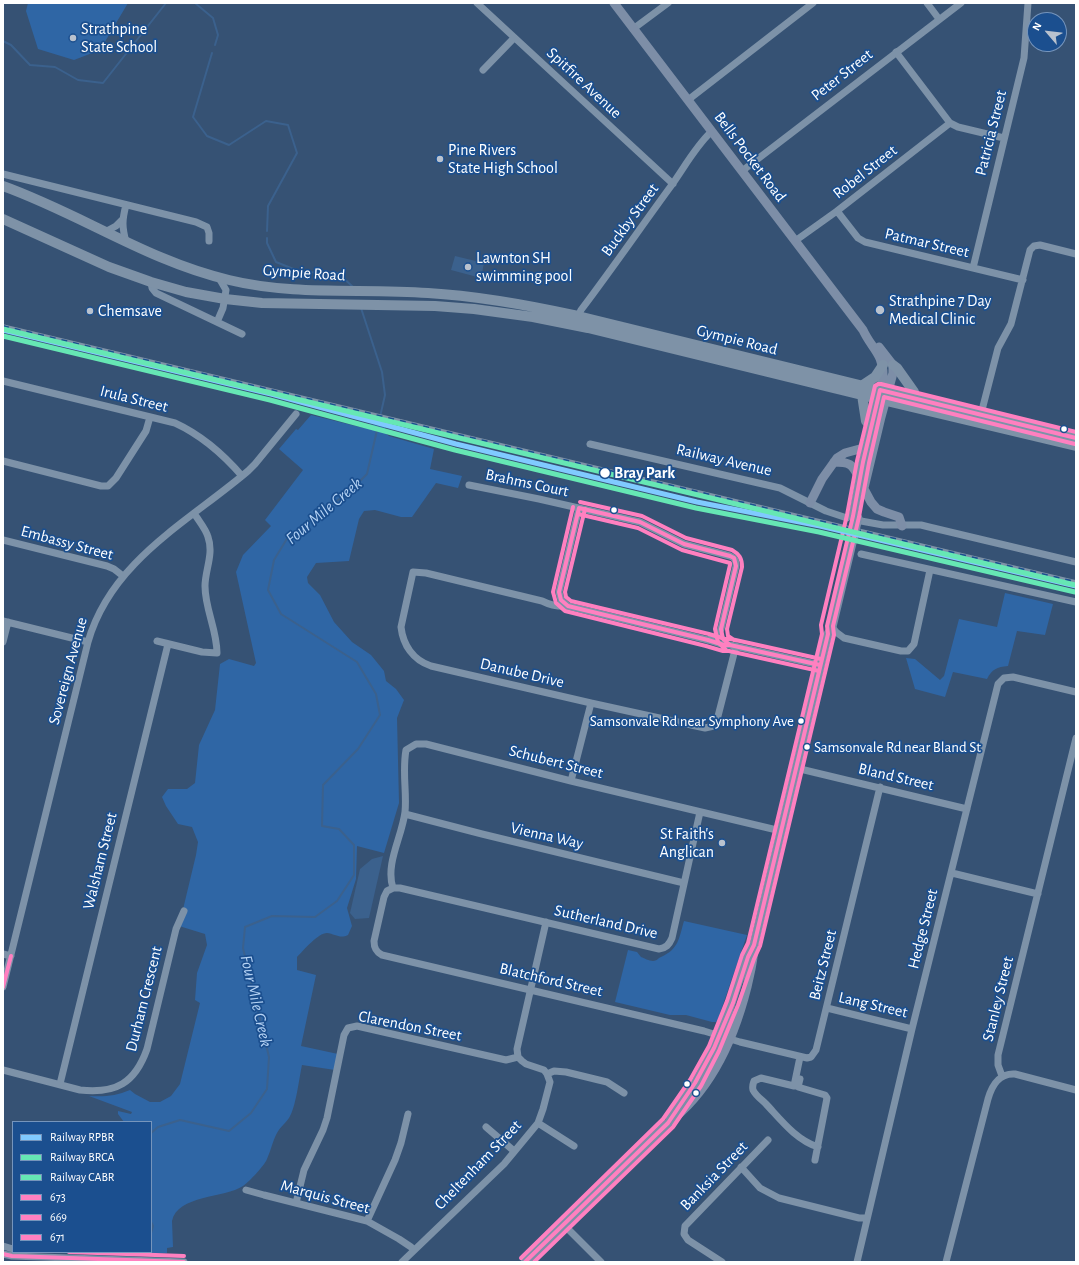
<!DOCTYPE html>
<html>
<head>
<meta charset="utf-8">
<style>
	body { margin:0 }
	#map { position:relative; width:1079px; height:1265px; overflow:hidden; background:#365274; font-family:"Alegreya Sans",sans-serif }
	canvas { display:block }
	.frame { position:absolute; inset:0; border:4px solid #fff; pointer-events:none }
	.legend { position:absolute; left:12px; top:1121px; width:140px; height:132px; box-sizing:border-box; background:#1b4f8f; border:1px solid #7695bc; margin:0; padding:5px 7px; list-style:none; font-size:12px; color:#fff }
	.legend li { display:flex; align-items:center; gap:8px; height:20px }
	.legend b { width:20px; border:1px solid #7695bc }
	.north { position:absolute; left:1027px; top:12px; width:40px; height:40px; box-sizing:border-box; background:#1b4f8f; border:1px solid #7695bc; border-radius:50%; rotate:298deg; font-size:11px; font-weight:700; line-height:16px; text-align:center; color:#fff }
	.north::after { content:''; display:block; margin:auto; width:14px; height:18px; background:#b9c2ce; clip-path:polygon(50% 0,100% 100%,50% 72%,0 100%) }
</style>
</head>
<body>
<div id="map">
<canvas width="1079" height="1265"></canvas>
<div class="frame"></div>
<ul class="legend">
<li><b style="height:5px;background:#80caff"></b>Railway RPBR</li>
<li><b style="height:5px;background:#66e7b4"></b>Railway BRCA</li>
<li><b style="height:5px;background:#66e7b4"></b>Railway CABR</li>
<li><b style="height:5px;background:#ff80c0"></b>673</li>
<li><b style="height:5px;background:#ff80c0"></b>669</li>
<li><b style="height:5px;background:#ff80c0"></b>671</li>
</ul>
<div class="north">N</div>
</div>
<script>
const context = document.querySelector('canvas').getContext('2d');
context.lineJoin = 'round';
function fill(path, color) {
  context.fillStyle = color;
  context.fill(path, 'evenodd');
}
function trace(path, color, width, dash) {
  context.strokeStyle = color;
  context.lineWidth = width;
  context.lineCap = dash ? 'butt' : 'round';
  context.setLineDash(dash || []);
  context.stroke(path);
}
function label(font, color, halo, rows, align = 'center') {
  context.font = font + ' "Alegreya Sans",sans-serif';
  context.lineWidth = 3.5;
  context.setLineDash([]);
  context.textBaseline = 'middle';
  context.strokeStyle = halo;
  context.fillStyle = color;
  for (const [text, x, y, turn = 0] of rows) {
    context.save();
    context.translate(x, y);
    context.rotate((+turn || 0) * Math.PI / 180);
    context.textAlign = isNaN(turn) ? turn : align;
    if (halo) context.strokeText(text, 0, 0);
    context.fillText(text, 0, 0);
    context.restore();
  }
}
fill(new Path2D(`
	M 28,3 L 128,3 L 100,50 L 74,60 L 38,49 L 26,11 Z
	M 311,415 L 364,428 L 369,425 L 369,424 L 385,427 L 385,433 L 389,436 L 434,449 L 430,469 L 462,476 L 458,488 L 436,483 L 412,517 L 401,517 L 375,510 L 364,511 L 359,519 L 349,561 L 316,563 L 307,577 L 308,583 L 320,595 L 334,622 L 352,642 L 371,655 L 384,671 L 386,681 L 396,689 L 404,700 L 397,718 L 399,803 L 384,853 L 357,846 L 356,879 L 347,908 L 352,926 L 348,935 C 340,939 335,934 327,933 C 318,933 304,950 297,957 L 297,970 L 316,975 L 301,1046 L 338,1054 L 335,1070 L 302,1065 C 299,1079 296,1107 289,1118 C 285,1124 280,1127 277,1133 C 273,1140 271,1150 267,1159 C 264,1166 250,1181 243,1186 C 225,1198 177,1195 172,1221 L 173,1247 L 167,1248 L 167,1253 L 130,1255 L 130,1252 L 151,1252 L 151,1122 L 124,1122 L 118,1114 L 118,1111 L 131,1114 L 132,1112 L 89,1096 C 104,1097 116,1096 130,1090 L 135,1094 L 150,1102 L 160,1102 L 171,1096 L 180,1084 L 200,1003 L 195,1000 L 197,973 L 207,945 L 205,934 L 179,926 L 196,855 L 198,842 L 192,827 L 178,824 L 166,806 L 162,797 L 168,789 L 187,789 L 195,783 L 199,745 L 215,710 L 220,664 L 229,659 L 254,666 L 256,663 L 236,572 L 243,555 L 271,526 L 265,520 L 303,470 L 279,449 L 296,429 L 298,430 Z
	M 1005,593 L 1053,604 L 1045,635 L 1017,631 L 1008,666 C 997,667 992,669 987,679 L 953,672 L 945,697 L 915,689 L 906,658 L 915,659 L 940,680 L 944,676 L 959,619 L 997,627 Z
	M 684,921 L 747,935 L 718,1019 L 716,1022 L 712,1022 L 686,1015 L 670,1015 L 615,1002 L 628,950 L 637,952 L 641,957 C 644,958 649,961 653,961 C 657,961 658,958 661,957 C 679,949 679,938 684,921 Z`), '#2f66a5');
fill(new Path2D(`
	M 455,256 L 484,263 L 481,278 L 451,270 Z
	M 383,856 L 369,918 L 355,919 L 350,913 L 360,869 L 372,859 Z`), '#3b618d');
trace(new Path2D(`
	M 195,3 L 213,18 L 218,35 L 215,45
	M 3,41 L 11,45 L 30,65 L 55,67 L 78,80 L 103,83 L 166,3
	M 212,53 L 193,117 L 207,136 L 229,145 L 266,121 L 288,125 L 297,153 L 268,206 L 267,231
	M 267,238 L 267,243 L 276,262 L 301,272 L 338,273 L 353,287
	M 151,1133 L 158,1127 L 180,1120 L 229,1131 L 251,1113 L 267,1089 L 269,1057 L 243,948 L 245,927 L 272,916 L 315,917 L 337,901 L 354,875 L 354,845 L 339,829 L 322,826 L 323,785 L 358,749 L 380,715 L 376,694 L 357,662 L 281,614 L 268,590 L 274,560 L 288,537 L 349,492 L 367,474 L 385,395 L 382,372 L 361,308
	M 151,1222 L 153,1226 L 151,1233`), '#3b618d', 2);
trace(new Path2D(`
	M 477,3 L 673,184
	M 927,3 L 939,19
	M 633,29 L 668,3
	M 896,52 L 950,123 L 958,127 L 1004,138
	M 483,70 L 514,38
	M 688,100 L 813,3
	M 742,171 L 961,3
	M 3,174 L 196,222 L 207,227 L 209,233 L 209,241
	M 837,211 L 858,238 L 865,242 L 1023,280
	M 105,232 L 116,226 L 122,220
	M 795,241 L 837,211 L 950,123
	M 126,242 C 122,227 122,220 126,205
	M 973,268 L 1024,58 L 1028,3
	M 151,282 L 152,288 L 156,293 L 242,334
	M 576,320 L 581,310 C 612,269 641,227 671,186 C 684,168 695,147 711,132
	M 217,322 L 223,308 L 226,290 L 219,278
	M 3,381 L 175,423 C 201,435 223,454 242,476
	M 981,414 L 998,348 L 1011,324 L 1030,250 L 1034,246 L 1040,245 L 1076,254
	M 590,444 L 780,488 L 826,511 L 847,518
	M 3,461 L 101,486 L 108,486 L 116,478 L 146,431 L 150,417
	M 469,485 L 539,499 L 640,522 L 684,544 L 730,556 C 735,558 736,560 736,566 L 721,629 L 717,636 L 708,640
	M 861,521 L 883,525 L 921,525 L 929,527 L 1076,562
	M 3,540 L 107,566 L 114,569 L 123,576
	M 861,554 L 1076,602
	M 568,606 L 561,600 L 559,592 L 579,508
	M 3,621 L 88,642
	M 832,627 L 836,632 L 844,638 L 901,651 L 908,651 L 914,644 L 930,570
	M 157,641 L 202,652 L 217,653 C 217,630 205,609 205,586 C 205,570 214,554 208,537 C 206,529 198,520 194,513
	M 3,642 L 8,622
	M 736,646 L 717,720 L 714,726 L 705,728 L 591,703 L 431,666 C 413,660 403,645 401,627 L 413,572 L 426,573 L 542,601 C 550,605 559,607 568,606 L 708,640 L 724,645 L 730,645 L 820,665
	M 796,768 L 967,809
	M 571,781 L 591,703
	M 405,814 L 482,834 L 684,883
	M 952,873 L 1038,894
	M 393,888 L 387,891 L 384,897 L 374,941 C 374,948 376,952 382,955 L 704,1031 L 740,1042 L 807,1058 L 811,1057 L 816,1050 L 880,787
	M 393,888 C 385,864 402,837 405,812 C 407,792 402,772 406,750 L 416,744 L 426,744 L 571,781 L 781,831
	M 393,888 L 400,888 L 659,949 C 666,948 669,945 672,938 L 700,812
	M 3,954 L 11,956
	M 3,987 L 88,642 C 111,561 188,522 248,471 L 255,464 L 296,414
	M 827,1008 L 912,1029
	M 518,1057 L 517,1049 L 546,922
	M 800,1057 L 794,1086 L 761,1078 L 754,1081 C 753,1084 752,1086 753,1090 C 756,1096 761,1099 766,1104 C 781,1120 796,1140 818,1147
	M 3,1070 L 80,1090 C 116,1094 135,1083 147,1049 L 176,929 L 184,911
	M 547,1074 L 554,1071 L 566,1072 L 607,1082 L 624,1093
	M 1002,1076 L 998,1065 L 998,1055 L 1076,738
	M 800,1079 L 798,1087 L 825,1095 L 827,1098 L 815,1160
	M 60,1084 L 168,644
	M 538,1123 L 574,1146
	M 486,1127 L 514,1151
	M 741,1167 L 760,1188 L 779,1198 L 859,1218 L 867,1218
	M 246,1190 L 264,1195 L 367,1221 L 399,1239 L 411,1247 L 414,1250
	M 296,1203 L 304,1170 L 323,1130 L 327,1118 L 344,1035 L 348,1028 L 357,1026 L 506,1060 L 518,1057 L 522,1061 L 526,1064 L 544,1070 L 547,1074 L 550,1082 L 543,1109 L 538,1123 L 504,1164 L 402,1262
	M 367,1221 L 395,1160 L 401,1143 L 408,1114
	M 564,1225 L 601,1262
	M 3,1246 L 13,1249
	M 3,1254 L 12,1256 L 184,1262
	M 722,1262 L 688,1240 L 684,1234 L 685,1226 L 768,1140
	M 857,1262 L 912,1029 L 998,684 L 1004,678 L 1013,677 L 1076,692
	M 946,1262 L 988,1099 C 992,1085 999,1073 1015,1074 L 1076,1090`), '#7d92a8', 7);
trace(new Path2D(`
	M 614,3 L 863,330 C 871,348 884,354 883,377 L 863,462 L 853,516
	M 834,462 C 852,462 852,465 860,479
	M 864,488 L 881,417 L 893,373 L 893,365 L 879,347
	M 864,489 L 871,502 L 877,509 L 884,512 L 899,517 L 902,526
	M 810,503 L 822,479 L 837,458 L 845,453 L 867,447
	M 670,1119 C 677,1108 685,1098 693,1087 C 703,1071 712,1053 720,1035 C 732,1006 738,974 753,946
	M 525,1262 L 668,1123 C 711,1091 734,1039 747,987 C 750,973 754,960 754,945 L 828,634 L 832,627 L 853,539`), '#7d8ea7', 9);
trace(new Path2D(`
	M 3,186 C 81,214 148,261 229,280 C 295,296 361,288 428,293 C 479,296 528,305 578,316 L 1076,438
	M 3,219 L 109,267 L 151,282 L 186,292 L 225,299 L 262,303 L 435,306 L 474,309 L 533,317 L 588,328 L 878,399 L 1076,446
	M 893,365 L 897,368 L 914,392 L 916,398
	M 863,385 L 875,377 L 883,365
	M 862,395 L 866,421 L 871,426`), '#7e92a7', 10);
const rail = new Path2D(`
	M 3,326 L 1076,582`);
trace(rail, '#7e92a7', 3.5);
trace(rail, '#1b4f8f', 2, [6]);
trace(new Path2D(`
	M 853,539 L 858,518`), '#7d8ea7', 9);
trace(new Path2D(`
	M 579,508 L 559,592 L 561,600 L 568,606 L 708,640 L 724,645 L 730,645 L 820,665
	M 579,508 L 640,522 L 684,544 L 730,556 L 734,558 L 736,566 L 721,629 L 723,639 L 730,645
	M 3,987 L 11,956
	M 3,1254 L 12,1256 L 184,1262
	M 525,1262 L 668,1123 L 695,1083 L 714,1048 L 733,1003 L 748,957 L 754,945 L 828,634 L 827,626 L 853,516 L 863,462 L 880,390 L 1076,438`), '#ff80c0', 4);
trace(new Path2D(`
	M 573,507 L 553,592 L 556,603 L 565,611 L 706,646 L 723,651 L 729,651 L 819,671
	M 578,514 L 638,528 L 682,550 L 730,563 L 730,565 L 715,629 L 718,642 L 726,650
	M 534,1262 L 673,1127 L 701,1086 L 719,1051 L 738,1005 L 754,959 L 760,946 L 834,635 L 833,626 L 859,517 L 869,463 L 884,397 L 1075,444`), '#ff80c0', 4);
trace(new Path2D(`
	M 580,502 L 642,516 L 686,538 L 732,550 C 739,554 742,558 742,567 L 727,629 L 728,636 L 734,640
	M 585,509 L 565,592 L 566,597 L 571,601 L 709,634 L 725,639 L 731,639 L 821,659
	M 69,1252 L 184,1256
	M 521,1258 L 663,1119 L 690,1080 L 709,1046 L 727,1001 L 742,955 L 748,943 L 822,634 L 821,625 L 847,515 L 857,461 L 875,386 L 878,384 L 881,384 L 1076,432`), '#ff80c0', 4);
trace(new Path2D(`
	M 3,330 L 271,394 L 456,444 L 697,502 L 820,526 L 1076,586`), '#80caff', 5);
trace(new Path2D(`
	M 3,336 L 270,400 L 455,450 L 696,508 L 819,532 L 1075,592`), '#66e7b4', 5);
trace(new Path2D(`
	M 3,329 L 1075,585`), '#66e7b4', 5);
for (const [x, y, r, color] of [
	[73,38,4,"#b9c2ce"],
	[440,159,4,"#b9c2ce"],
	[468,267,4,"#b9c2ce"],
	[880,310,5,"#b9c2ce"],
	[90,311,4,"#b9c2ce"],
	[1064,429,3.5,"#fff"],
	[605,473,5.5,"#fff"],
	[614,510,3.5,"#fff"],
	[801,721,3.5,"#fff"],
	[807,747,3.5,"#fff"],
	[722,843,4,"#b9c2ce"],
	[687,1084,3.5,"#fff"],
	[696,1093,3.5,"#fff"]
]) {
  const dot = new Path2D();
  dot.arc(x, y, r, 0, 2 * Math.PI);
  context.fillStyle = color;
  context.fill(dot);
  trace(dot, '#1b4f8f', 1.5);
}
label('15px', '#fff', '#1b4f8f', [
	["Samsonvale Rd near Symphony Ave",794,721],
	["Samsonvale Rd near Bland St",814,747,"left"]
], 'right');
label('16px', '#fff', '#1b4f8f', [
	["Strathpine",81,29],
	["State School",81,47],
	["Pine Rivers",448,150],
	["State High School",448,168],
	["Lawnton SH",476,258],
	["swimming pool",476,276],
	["Strathpine 7 Day",889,301],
	["Medical Clinic",889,319],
	["Chemsave",98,311],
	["St Faith's",714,834,"right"],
	["Anglican",714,852,"right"]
], 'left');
label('16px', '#fff', '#1b4f8f', [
	["Peter Street",842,75,-38],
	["Spitfire Avenue",584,83,43],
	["Patricia Street",991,133,-76],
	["Bells Pocket Road",750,157,53],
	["Robel Street",865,172,-38],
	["Buckby Street",630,220,-54],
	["Patmar Street",927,243,13],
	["Gympie Road",304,273,4],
	["Gympie Road",737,340,14],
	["Irula Street",134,399,14],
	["Railway Avenue",724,460,13],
	["Brahms Court",527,483,12],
	["Embassy Street",67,543,15],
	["Sovereign Avenue",68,671,-75],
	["Danube Drive",522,673,13],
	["Schubert Street",556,762,14],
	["Bland Street",896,777,13],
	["Vienna Way",547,836,13],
	["Walsham Street",100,861,-76],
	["Sutherland Drive",606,922,13],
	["Hedge Street",923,929,-76],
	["Beitz Street",823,965,-76],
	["Blatchford Street",551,980,13],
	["Durham Crescent",144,999,-76],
	["Stanley Street",998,999,-76],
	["Lang Street",873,1005,13],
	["Clarendon Street",410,1026,11],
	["Cheltenham Street",478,1165,-46],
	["Banksia Street",714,1176,-46],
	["Marquis Street",325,1197,15]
]);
label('bold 16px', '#fff', '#1b4f8f', [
	["Bray Park",614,473]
], 'left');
label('italic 17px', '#b5d3f5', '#1b4f8f', [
	["Four Mile Creek",324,511,-40],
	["Four Mile Creek",256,1001,77]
]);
</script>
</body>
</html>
